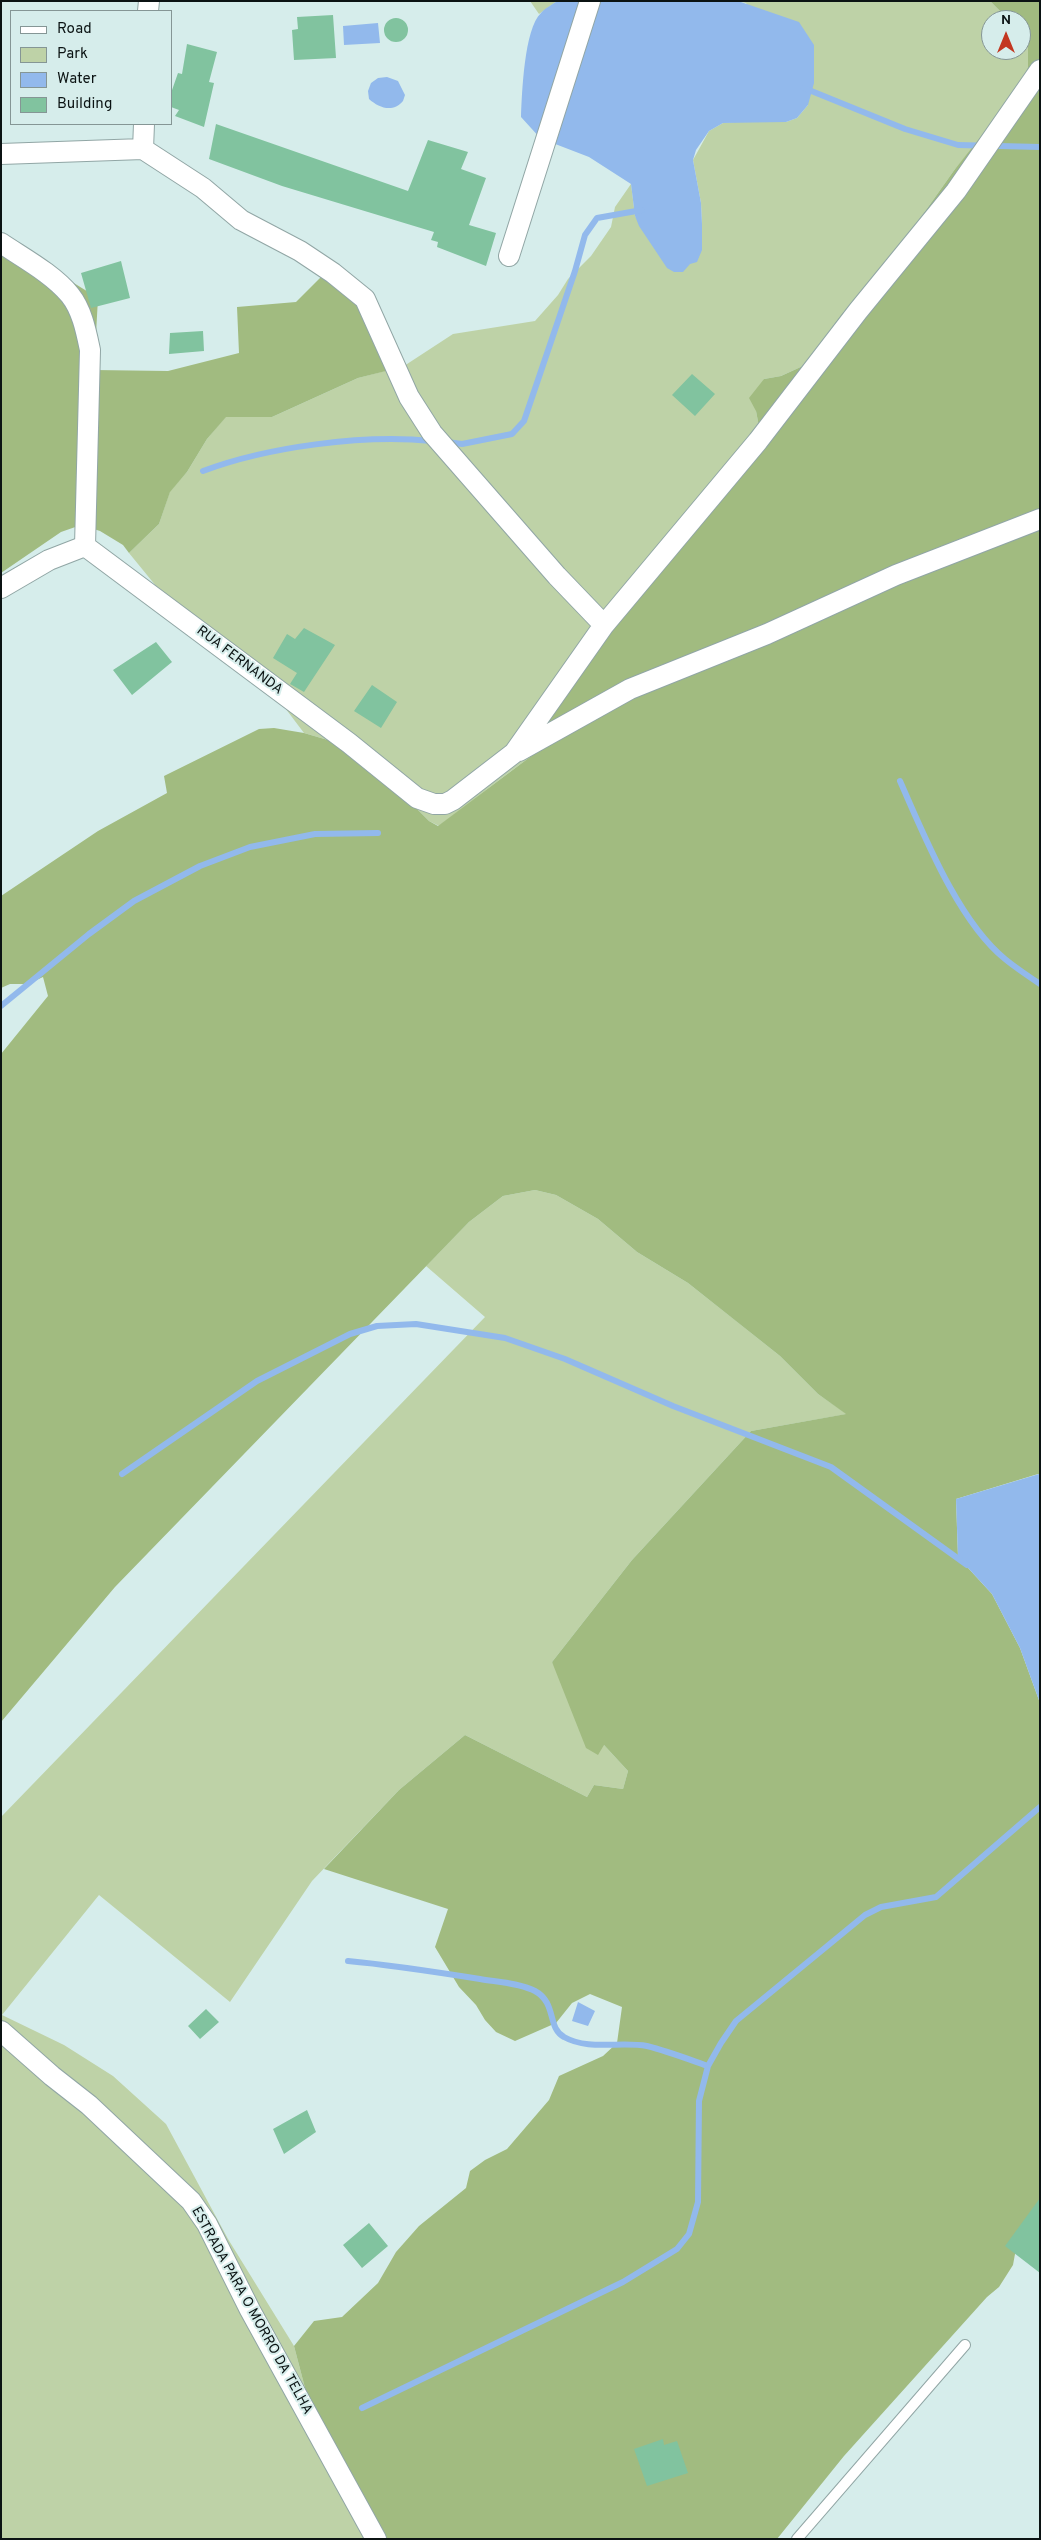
<!DOCTYPE html>
<html>
<head>
<meta charset="utf-8">
<style>
	body { margin:0 }
	#map { position:relative; width:1041px; height:2540px; overflow:hidden; background:#d6edeb; font-family:Overpass,sans-serif }
	canvas { display:block }
	.frame { position:absolute; inset:0; border:2px solid #0b1313; pointer-events:none }
	.legend { position:absolute; left:10px; top:10px; width:162px; height:115px; box-sizing:border-box; background:#d6edeb; border:1px solid #859695; margin:0; padding:6px 9px; list-style:none; font-size:15px; color:#0b1313 }
	.legend li { display:flex; align-items:center; gap:10px; height:25px }
	.legend b { width:25px; border:1px solid #859695 }
	.north { position:absolute; left:981px; top:10px; width:50px; height:50px; box-sizing:border-box; background:#d6edeb; border:1px solid #859695; border-radius:50%; rotate:0deg; font-size:14px; font-weight:700; line-height:20px; text-align:center; color:#0b1313 }
	.north::after { content:''; display:block; margin:auto; width:18px; height:22px; background:#c33720; clip-path:polygon(50% 0,100% 100%,50% 72%,0 100%) }
</style>
</head>
<body>
<div id="map">
<canvas width="1041" height="2540"></canvas>
<div class="frame"></div>
<ul class="legend">
<li><b style="height:6px;background:#fff"></b>Road</li>
<li><b style="height:14px;background:#bed2a7"></b>Park</li>
<li><b style="height:14px;background:#92b9ec"></b>Water</li>
<li><b style="height:14px;background:#81c39f"></b>Building</li>
</ul>
<div class="north">N</div>
</div>
<script>
const context = document.querySelector('canvas').getContext('2d');
context.lineJoin = 'round';
function fill(path, color) {
  context.fillStyle = color;
  context.fill(path, 'evenodd');
}
function trace(path, color, width, dash) {
  context.strokeStyle = color;
  context.lineWidth = width;
  context.lineCap = dash ? 'butt' : 'round';
  context.setLineDash(dash || []);
  context.stroke(path);
}
function label(font, color, halo, rows, align = 'center') {
  context.font = font + ' Overpass,sans-serif';
  context.lineWidth = 4;
  context.setLineDash([]);
  context.textBaseline = 'middle';
  context.strokeStyle = halo;
  context.fillStyle = color;
  for (const [text, x, y, turn = 0] of rows) {
    context.save();
    context.translate(x, y);
    context.rotate((+turn || 0) * Math.PI / 180);
    context.textAlign = isNaN(turn) ? turn : align;
    if (halo) context.strokeText(text, 0, 0);
    context.fillText(text, 0, 0);
    context.restore();
  }
}
fill(new Path2D(`
	M 530,1 L 557,1 L 539,14 Z
	M 738,1 L 990,1 L 1009,20 L 991,20 L 991,50 L 1021,50 L 1021,35 L 1028,46 L 1028,67 L 1018,90 L 990,128 L 955,169 L 909,234 L 840,316 L 805,365 L 781,376 L 764,379 L 756,411 L 761,437 L 644,593 L 559,694 L 559,737 C 517,765 479,796 439,826 L 429,821 L 406,798 L 338,743 L 304,733 L 273,692 L 185,609 L 156,586 L 129,553 L 159,524 L 170,491 L 187,472 L 207,439 L 226,416 L 272,417 L 358,378 L 404,366 L 453,334 L 535,321 L 558,295 L 568,279 L 591,256 L 611,227 L 615,207 L 631,184 L 635,216 L 649,239 L 702,224 L 701,203 L 693,160 L 709,131 L 723,123 L 734,122 L 786,122 L 797,118 L 808,105 L 746,3 Z
	M 535,1190 L 556,1195 L 598,1219 L 637,1252 L 688,1283 L 731,1317 L 780,1356 L 818,1394 L 847,1414 L 751,1431 L 632,1560 L 552,1662 L 604,1745 L 628,1771 L 623,1789 L 594,1785 L 587,1797 L 465,1735 L 399,1790 L 312,1881 L 230,2002 L 99,1895 L 2,2015 L 64,2045 L 113,2076 L 166,2124 L 228,2239 L 294,2346 L 325,2464 L 365,2539 L 1,2539 L 1,1817 L 485,1317 L 426,1266 L 469,1222 L 503,1196 Z`), '#bed2a7');
fill(new Path2D(`
	M 990,1 L 1040,1 L 1040,1475 L 1038,1474 L 956,1499 L 958,1557 L 992,1594 L 1020,1648 L 1040,1703 L 1040,2213 L 1017,2243 L 1013,2265 L 999,2287 L 987,2297 L 844,2456 L 777,2539 L 365,2539 L 325,2464 L 294,2346 L 314,2321 L 342,2317 L 378,2283 L 396,2252 L 419,2226 L 466,2188 L 470,2171 L 485,2160 L 507,2149 L 549,2100 L 559,2076 L 603,2056 L 617,2043 L 622,2007 L 590,1994 L 572,2003 L 556,2023 L 515,2041 L 496,2032 L 485,2020 L 476,2005 L 459,1987 L 435,1947 L 448,1909 L 324,1869 L 399,1790 L 465,1735 L 587,1797 L 594,1785 L 623,1789 L 628,1771 L 604,1745 L 598,1755 L 586,1748 L 552,1662 L 632,1560 L 751,1431 L 846,1414 L 818,1394 L 780,1356 L 688,1283 L 637,1252 L 598,1219 L 556,1195 L 535,1190 L 503,1196 L 469,1222 L 115,1587 L 1,1722 L 1,1054 L 48,996 L 43,977 L 28,984 L 10,984 L 1,988 L 1,896 L 98,831 L 167,793 L 164,776 L 259,729 L 274,728 L 304,733 L 338,743 L 406,798 L 429,821 L 438,826 L 546,745 L 553,728 L 548,719 L 559,694 L 644,593 L 761,437 L 756,411 L 749,398 L 764,379 L 781,376 L 805,365 L 840,316 L 909,234 L 955,169 L 1018,90 L 1028,67 L 1028,46 L 1021,35 L 1021,20 L 1009,20 Z
	M 1,238 L 98,298 L 94,370 L 168,371 L 239,353 L 237,307 L 296,302 L 331,267 L 370,302 L 386,371 L 358,378 L 272,417 L 226,417 L 207,439 L 187,472 L 170,492 L 159,524 L 129,553 L 123,545 L 100,531 L 81,525 L 61,532 L 1,573 Z`), '#a1bb80');
fill(new Path2D(`
	M 557,1 L 586,1 L 541,139 L 521,117 C 522,94 524,29 541,13 C 545,8 552,5 557,1 Z
	M 592,1 L 738,1 L 799,22 L 814,45 L 814,83 L 808,105 L 797,118 L 786,122 L 723,123 L 709,131 L 696,150 L 693,160 L 701,203 L 702,224 L 702,250 L 697,262 L 690,264 L 683,272 L 674,272 L 667,268 L 639,226 L 635,216 L 631,184 L 589,157 L 550,142 Z
	M 378,23 L 380,43 L 344,45 L 343,26 Z
	M 387,77 L 398,81 L 405,95 L 403,101 C 393,113 379,108 369,99 L 368,91 L 371,83 L 378,78 Z
	M 1039,1474 L 1040,1475 L 1040,1703 L 1020,1648 L 992,1594 L 958,1557 L 956,1499 Z
	M 578,2002 L 595,2011 L 588,2026 L 572,2021 Z`), '#92b9ec');
trace(new Path2D(`
	M 804,88 L 905,129 L 958,145 L 1040,147
	M 447,442 L 462,444 L 512,434 L 524,421 L 575,271 L 585,235 L 597,218 L 642,210
	M 203,471 C 267,447 363,434 432,441
	M 900,781 C 924,835 958,921 1005,959 C 1016,968 1028,976 1040,984
	M 1,1006 L 89,934 L 134,901 L 200,866 L 250,847 L 315,834 L 378,833
	M 122,1474 L 257,1381 L 350,1334 L 377,1326 L 416,1324 L 505,1338 L 565,1359 L 673,1406 L 831,1467 L 967,1565
	M 348,1961 C 392,1965 436,1972 480,1979 C 497,1982 519,1983 535,1991 C 557,2003 547,2028 564,2037 C 589,2051 620,2041 647,2046 C 667,2051 688,2059 708,2066
	M 362,2408 L 623,2282 L 677,2249 L 689,2234 L 698,2202 L 699,2101 L 708,2066 L 721,2043 L 736,2021 L 865,1915 L 881,1907 L 936,1897 L 1040,1807`), '#92b9ec', 6);
fill(new Path2D(`
	M 333,15 L 336,58 L 294,60 L 292,30 L 298,29 L 297,17 Z
	M384 30a12 12 0 1 1 24 0a12 12 0 1 1-24 0Z
	M 187,44 L 217,52 L 209,82 L 214,83 L 204,127 L 175,116 L 179,110 L 171,107 L 171,93 L 178,73 L 182,74 Z
	M 216,124 L 408,191 L 428,140 L 468,152 L 461,169 L 486,178 L 469,225 L 496,233 L 486,266 L 437,247 L 438,242 L 431,240 L 434,232 L 282,186 L 209,159 Z
	M 121,261 L 130,298 L 91,308 L 81,273 Z
	M 203,331 L 204,351 L 169,354 L 170,333 Z
	M 692,374 L 715,394 L 695,416 L 672,395 Z
	M 304,628 L 335,645 L 304,692 L 290,684 L 297,673 L 273,658 L 287,634 L 295,639 Z
	M 156,642 L 172,662 L 132,695 L 113,670 Z
	M 372,685 L 397,702 L 381,728 L 354,711 Z
	M 206,2009 L 219,2022 L 200,2039 L 188,2026 Z
	M 307,2110 L 316,2132 L 284,2154 L 273,2129 Z
	M 1040,2198 L 1040,2273 L 1005,2246 Z
	M 369,2223 L 388,2246 L 362,2268 L 343,2245 Z
	M 663,2439 L 664,2445 L 677,2441 L 688,2473 L 647,2486 L 634,2449 Z`), '#81c39f');
const service = new Path2D(`
	M 797,2539 L 965,2345`);
const minor = new Path2D(`
	M 148,11 L 149,1
	M 143,149 L 203,188 L 241,220 L 300,251 L 333,273 L 365,299 L 409,397 L 432,433 L 557,576 L 604,625
	M 1,154 L 143,149 L 144,124
	M 1,243 C 23,258 53,274 70,295 C 82,310 86,331 90,350 L 85,546
	M 509,256 L 590,1
	M 1,588 L 49,560 L 85,546 L 349,743 L 417,798 L 434,804 L 445,804 L 453,800 L 514,753 L 604,625 L 758,441 L 858,311 L 956,191 L 1040,70
	M 519,751 L 630,689 L 767,634 L 896,575 L 1040,519
	M 1,2031 L 52,2076 L 89,2105 L 191,2201 L 207,2224 L 250,2310 L 376,2539`);
trace(service, '#91a6a5', 12);
trace(minor, '#91a6a5', 22);
trace(service, '#fff', 10);
trace(minor, '#fff', 20);
label('14px', '#0b1313', '#d6edeb', [
	["RUA FERNANDA",239,661,37],
	["ESTRADA PARA O MORRO DA TELHA",251,2311,61]
]);
</script>
</body>
</html>
